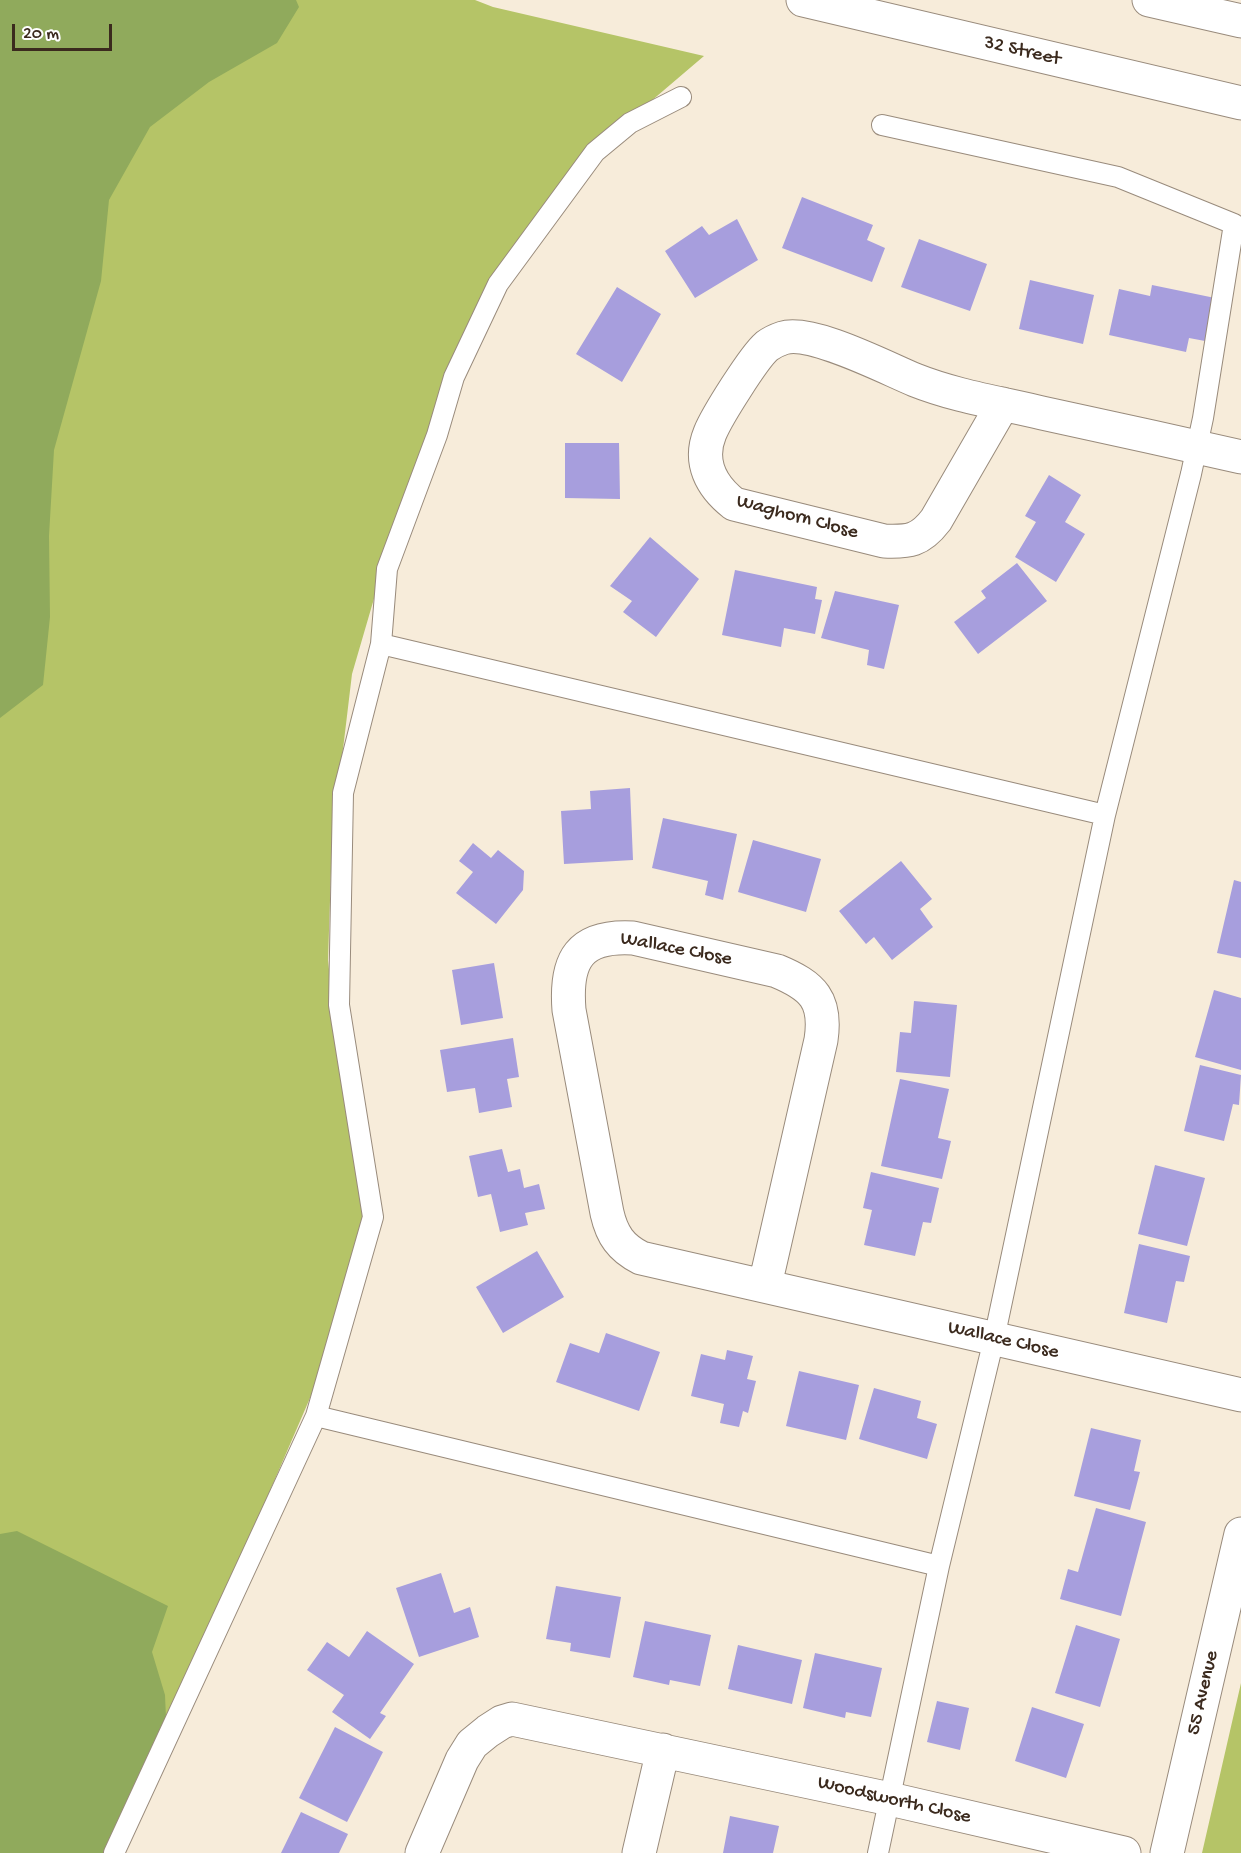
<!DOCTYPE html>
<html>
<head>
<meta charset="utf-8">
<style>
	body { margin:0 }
	#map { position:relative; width:1241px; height:1853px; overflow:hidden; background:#f7ecda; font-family:"Gochi Hand",sans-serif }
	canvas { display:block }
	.scale { position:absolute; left:12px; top:24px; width:100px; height:27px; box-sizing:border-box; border:3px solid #3b2a1e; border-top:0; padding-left:8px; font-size:18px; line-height:21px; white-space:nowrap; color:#3b2a1e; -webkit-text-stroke:4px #fff; paint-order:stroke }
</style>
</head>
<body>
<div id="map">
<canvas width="1241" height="1853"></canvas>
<div class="scale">20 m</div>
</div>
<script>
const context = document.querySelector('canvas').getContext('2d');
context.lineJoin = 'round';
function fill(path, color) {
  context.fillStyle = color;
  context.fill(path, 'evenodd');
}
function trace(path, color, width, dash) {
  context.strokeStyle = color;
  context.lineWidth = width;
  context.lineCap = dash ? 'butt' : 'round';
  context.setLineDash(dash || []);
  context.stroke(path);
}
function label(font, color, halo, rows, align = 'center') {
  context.font = font + ' "Gochi Hand",sans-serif';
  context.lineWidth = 6;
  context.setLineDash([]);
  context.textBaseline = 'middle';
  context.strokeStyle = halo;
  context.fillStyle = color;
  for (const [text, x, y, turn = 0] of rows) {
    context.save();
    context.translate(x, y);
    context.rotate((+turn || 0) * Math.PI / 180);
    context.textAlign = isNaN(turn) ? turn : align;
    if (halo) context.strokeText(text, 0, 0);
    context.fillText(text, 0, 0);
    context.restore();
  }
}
fill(new Path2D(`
	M 0,0 L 475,0 L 493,7 L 704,56 L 596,148 L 521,253 L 440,416 L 387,554 L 352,674 L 332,841 L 328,960 L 339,1063 L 369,1205 L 341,1316 L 313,1391 L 247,1544 L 166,1718 L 106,1853 L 0,1853 Z
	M 1241,1683 L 1241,1853 L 1202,1853 Z`), '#b5c467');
fill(new Path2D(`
	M 0,0 L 296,0 L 299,7 L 277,43 L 209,82 L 150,127 L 109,200 L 101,281 L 54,450 L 49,536 L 50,617 L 43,685 L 0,718 Z
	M 17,1531 L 168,1606 L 152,1652 L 165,1695 L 166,1718 L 106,1853 L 0,1853 L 0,1534 Z`), '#90aa5c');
fill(new Path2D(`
	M 802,197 L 873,225 L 867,240 L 885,248 L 872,282 L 782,248 Z
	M 737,219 L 758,260 L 695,298 L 665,251 L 702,226 L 709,235 Z
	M 919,239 L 987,264 L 970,311 L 901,287 Z
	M 1030,280 L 1094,295 L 1083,344 L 1019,329 Z
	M 1152,285 L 1215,298 L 1205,341 L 1189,338 L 1186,352 L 1109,335 L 1119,289 L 1150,296 Z
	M 617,287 L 661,314 L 622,382 L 576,354 Z
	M 565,443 L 619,443 L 620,499 L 565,498 Z
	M 1049,475 L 1081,495 L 1065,522 L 1085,534 L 1056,582 L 1015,557 L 1036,522 L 1025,516 Z
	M 650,537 L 699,579 L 656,637 L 623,612 L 632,601 L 610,586 Z
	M 1017,563 L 1047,601 L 978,654 L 954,622 L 986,598 L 981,591 Z
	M 735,570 L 817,587 L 815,599 L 822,600 L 815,634 L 784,628 L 781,647 L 722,635 Z
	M 835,591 L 899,605 L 884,669 L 867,665 L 869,650 L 821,638 Z
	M 630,788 L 633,860 L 564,864 L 561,811 L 591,809 L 590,791 Z
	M 663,818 L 737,834 L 723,900 L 705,895 L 708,881 L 652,868 Z
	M 753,840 L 821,859 L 806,912 L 738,892 Z
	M 473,843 L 491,858 L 498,850 L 524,871 L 523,890 L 496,924 L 456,893 L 473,872 L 459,861 Z
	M 901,861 L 932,899 L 920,909 L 933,927 L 892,960 L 874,937 L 866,944 L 839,911 Z
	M 1234,880 L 1241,882 L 1241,958 L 1217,953 Z
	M 494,963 L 503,1018 L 461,1025 L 452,970 Z
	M 1214,990 L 1241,998 L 1241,1070 L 1195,1057 Z
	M 914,1001 L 957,1005 L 950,1077 L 896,1072 L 900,1032 L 911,1033 Z
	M 513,1038 L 519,1077 L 507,1079 L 512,1107 L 479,1113 L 475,1088 L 447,1092 L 440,1050 Z
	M 1200,1065 L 1241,1075 L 1239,1105 L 1233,1104 L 1224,1141 L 1184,1131 Z
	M 900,1079 L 949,1089 L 938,1138 L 951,1141 L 942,1179 L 881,1166 Z
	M 502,1149 L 508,1172 L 520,1169 L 524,1188 L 539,1184 L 545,1209 L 525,1213 L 528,1225 L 500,1232 L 491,1194 L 478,1197 L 469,1156 Z
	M 1155,1165 L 1205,1178 L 1187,1246 L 1138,1234 Z
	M 871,1172 L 939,1188 L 931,1223 L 923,1222 L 915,1256 L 864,1245 L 872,1210 L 863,1208 Z
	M 1139,1244 L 1190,1256 L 1184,1282 L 1176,1281 L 1167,1323 L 1124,1313 Z
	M 537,1251 L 564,1297 L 503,1333 L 476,1287 Z
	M 606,1333 L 660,1352 L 639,1411 L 556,1382 L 570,1343 L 599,1353 Z
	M 727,1350 L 753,1356 L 747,1379 L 756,1381 L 748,1413 L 743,1411 L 739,1427 L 720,1423 L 724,1404 L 691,1396 L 701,1354 L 725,1360 Z
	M 799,1371 L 859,1385 L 846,1440 L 786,1426 Z
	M 874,1388 L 921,1401 L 917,1418 L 937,1424 L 927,1459 L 859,1439 Z
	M 1091,1428 L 1141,1440 L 1134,1471 L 1140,1472 L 1130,1510 L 1074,1496 Z
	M 1096,1508 L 1146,1522 L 1121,1616 L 1060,1599 L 1068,1569 L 1078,1572 Z
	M 441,1573 L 454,1613 L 470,1607 L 479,1637 L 419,1657 L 396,1588 Z
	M 556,1586 L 621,1597 L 610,1658 L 570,1651 L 571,1643 L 546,1639 Z
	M 645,1621 L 711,1635 L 700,1686 L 670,1680 L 669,1685 L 633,1677 Z
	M 1076,1625 L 1120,1639 L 1100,1707 L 1055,1693 Z
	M 367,1631 L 414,1664 L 380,1713 L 386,1716 L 370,1739 L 332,1712 L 344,1695 L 307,1670 L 327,1642 L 349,1657 Z
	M 738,1645 L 802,1660 L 792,1704 L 728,1689 Z
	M 815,1653 L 882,1668 L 871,1717 L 846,1712 L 845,1718 L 803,1708 Z
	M 937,1701 L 969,1708 L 960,1750 L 927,1742 Z
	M 1032,1707 L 1084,1724 L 1066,1778 L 1015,1761 Z
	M 335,1727 L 383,1752 L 347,1822 L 299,1798 Z
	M 301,1812 L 348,1834 L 339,1853 L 281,1853 Z
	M 730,1816 L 779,1826 L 773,1853 L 723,1853 Z`), '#a79edd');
const service = new Path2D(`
	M 381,644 L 1105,815
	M 316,1416 L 939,1566
	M 114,1853 L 316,1416 L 373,1217 L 339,1005 L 343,793 L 381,644 L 387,569 L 437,435 L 454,377 L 498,284 L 595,152 L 630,123 L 681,97
	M 878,1853 L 939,1566 L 994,1339 L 1105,815 L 1191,474 L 1203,418 L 1234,224 L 1118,177 L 882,125`);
const minor = new Path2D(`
	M 1003,404 L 936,520 C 920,541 909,542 884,541 L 734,504 C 711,486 698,462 710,433 C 717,416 754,357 767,346 C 771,343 777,340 783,338 C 811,329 886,368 915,380 C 955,396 1000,403 1042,413 C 1108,427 1175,442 1241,457
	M 765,1285 L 821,1040 C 827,1000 813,986 777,971 L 633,938 C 579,935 565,960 569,1010 L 607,1213 C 612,1235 621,1248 641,1258 L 1241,1395
	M 422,1853 L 462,1760 L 472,1744 L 488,1731 L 502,1722 L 512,1719 L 890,1799 L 1124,1853
	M 639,1853 L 663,1750`);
const tertiary = new Path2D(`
	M 1167,1853 L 1241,1534`);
const secondary = new Path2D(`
	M 803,0 L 1241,103
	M 1149,0 L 1241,21`);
trace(service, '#998b7c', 22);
trace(minor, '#998b7c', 35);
trace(tertiary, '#998b7c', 35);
trace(secondary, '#998b7c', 35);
trace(service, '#fff', 20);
trace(minor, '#fff', 33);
trace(tertiary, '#fff', 33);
trace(secondary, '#fff', 33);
label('20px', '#3b2a1e', '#fff', [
	["32 Street",1022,52,13],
	["Waghorn Close",797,518,15],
	["Wallace Close",676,950,11],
	["Wallace Close",1003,1341,13],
	["55 Avenue",1204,1693,-77],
	["Woodsworth Close",894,1801,13]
]);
</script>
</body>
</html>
